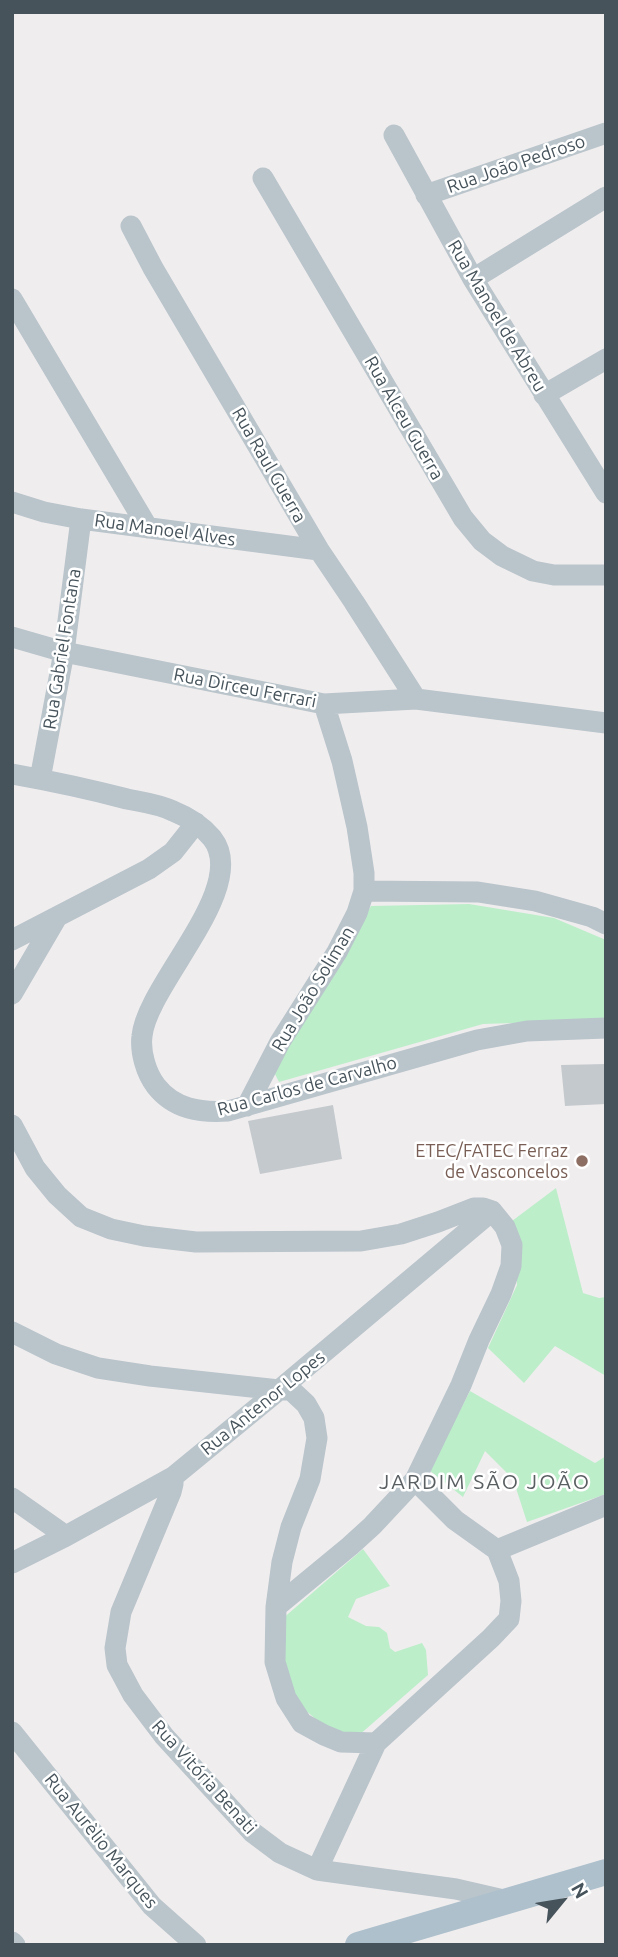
<!DOCTYPE html>
<html>
<head>
<meta charset="utf-8">
<style>
	body { margin:0 }
	#map { position:relative; width:618px; height:1957px; overflow:hidden; background:#f0edee; font-family:Ubuntu,sans-serif }
	canvas { display:block }
	.frame { position:absolute; inset:0; border:14px solid #46535b; pointer-events:none }
	.north { position:absolute; left:527px; top:1866px; width:70px; height:70px; -webkit-text-stroke:5px #fff; paint-order:stroke; rotate:60deg; font-size:19px; font-weight:700; line-height:28px; text-align:center; color:#46535b }
	.north::after { content:''; display:block; margin:auto; width:24px; height:32px; background:#46535b; clip-path:polygon(50% 0,100% 100%,50% 72%,0 100%) }
</style>
</head>
<body>
<div id="map">
<canvas width="618" height="1957"></canvas>
<div class="frame"></div>
<div class="north">N</div>
</div>
<script>
const context = document.querySelector('canvas').getContext('2d');
context.lineJoin = 'round';
function fill(path, color) {
  context.fillStyle = color;
  context.fill(path, 'evenodd');
}
function trace(path, color, width, dash) {
  context.strokeStyle = color;
  context.lineWidth = width;
  context.lineCap = dash ? 'butt' : 'round';
  context.setLineDash(dash || []);
  context.stroke(path);
}
function label(font, color, halo, rows, align = 'center') {
  context.font = font + ' Ubuntu,sans-serif';
  context.lineWidth = 5;
  context.setLineDash([]);
  context.textBaseline = 'middle';
  context.strokeStyle = halo;
  context.fillStyle = color;
  for (const [text, x, y, turn = 0] of rows) {
    context.save();
    context.translate(x, y);
    context.rotate((+turn || 0) * Math.PI / 180);
    context.textAlign = isNaN(turn) ? turn : align;
    if (halo) context.strokeText(text, 0, 0);
    context.fillText(text, 0, 0);
    context.restore();
  }
}
fill(new Path2D(`
	M 469,904 L 554,918 L 606,940 L 606,1020 L 483,1024 L 279,1082 L 274,1072 L 371,906 Z
	M 556,1188 L 583,1293 L 599,1298 L 606,1297 L 606,1376 L 555,1346 L 524,1383 L 488,1348 L 517,1285 L 512,1221 Z
	M 470,1391 L 595,1463 L 606,1456 L 606,1494 L 527,1522 L 513,1479 L 485,1451 L 463,1497 L 429,1470 Z
	M 363,1549 L 390,1586 L 356,1599 L 348,1617 L 366,1626 L 379,1627 L 387,1633 L 390,1648 L 395,1652 L 422,1643 L 426,1650 L 428,1675 L 358,1736 L 325,1727 L 298,1704 L 283,1660 L 281,1620 Z`), '#bceeca');
fill(new Path2D(`
	M 606,1064 L 606,1104 L 565,1106 L 561,1065 Z
	M 333,1105 L 342,1159 L 260,1174 L 248,1121 Z`), '#c4c9cd');
trace(new Path2D(`
	M 394,135 L 473,279 L 606,493
	M 263,178 L 463,518 L 482,541 L 502,556 L 533,571 L 554,575 L 606,575
	M 426,195 L 606,133
	M 131,226 L 153,268 L 319,550 L 354,602 L 416,699
	M 473,279 L 606,197
	M 12,299 L 148,528
	M 544,395 L 606,359
	M 12,502 L 44,512 L 81,519 L 319,550
	M 12,637 L 64,652 L 324,704 L 416,699 L 606,723
	M 12,774 C 51,781 89,789 127,799 C 142,802 159,804 173,811 C 188,817 202,826 212,838 C 251,887 147,984 142,1036 C 140,1052 146,1073 156,1086 C 174,1109 200,1113 228,1111 L 477,1040 L 527,1031 L 606,1028
	M 40,779 L 64,652 L 81,519
	M 364,891 L 478,892 L 535,901 L 592,917 L 606,924
	M 12,940 L 149,869 L 173,852 L 196,823
	M 12,994 L 57,917
	M 247,1106 L 280,1042 L 337,952 L 357,913 L 364,891 L 364,873 L 357,827 L 342,761 L 324,704
	M 12,1125 L 35,1168 L 57,1195 L 81,1217 L 111,1229 L 144,1236 L 196,1242 L 361,1241 L 401,1234 L 438,1222 L 474,1208 L 483,1208 L 492,1211 L 505,1227 L 512,1245 L 511,1266 L 501,1294 L 479,1340 L 461,1385 L 415,1480 L 455,1520 L 497,1550 L 606,1505
	M 12,1332 L 56,1354 L 98,1368 L 150,1376 L 279,1390 L 291,1390 L 306,1404 L 314,1418 L 317,1438 L 310,1479 L 291,1527 L 282,1562 L 276,1607 L 275,1662 L 286,1698 L 302,1723 L 324,1735 L 341,1742 L 376,1743
	M 173,1477 L 173,1484 L 171,1492 L 121,1612 L 115,1648 L 117,1665 L 133,1695 L 164,1736 L 252,1832 L 280,1853 L 317,1870 L 456,1889 L 508,1901
	M 12,1498 L 66,1536
	M 12,1563 L 66,1536 L 173,1477 L 279,1390 L 492,1211
	M 276,1607 L 350,1546 L 372,1526 L 415,1480
	M 12,1732 L 152,1906 L 196,1945
	M 317,1870 L 376,1743 L 491,1638 L 509,1619 L 511,1601 L 509,1581 L 497,1550
	M 12,1942 L 15,1945`), '#b9c4cb', 21);
trace(new Path2D(`
	M 358,1945 L 606,1872`), '#adc0cc', 26);
for (const [x, y, r, color] of [
	[582,1161,7,"#8d6e63"]
]) {
  const dot = new Path2D();
  dot.arc(x, y, r, 0, 2 * Math.PI);
  context.fillStyle = color;
  context.fill(dot);
  trace(dot, '#fff', 2.5);
}
label('18px', '#46535b', '#fff', [
	["Rua João Pedroso",516,164,-19],
	["Rua Manoel de Abreu",497,316,59],
	["Rua Alceu Guerra",404,418,60],
	["Rua Raul Guerra",269,465,60],
	["Rua Manoel Alves",165,530,8],
	["Rua Gabriel Fontana",62,649,-81],
	["Rua Dirceu Ferrari",245,688,11],
	["Rua João Soliman",313,989,-59],
	["Rua Carlos de Carvalho",307,1086,-15],
	["Rua Antenor Lopes",263,1403,-39],
	["Rua Vitória Benati",204,1777,48],
	["Rua Aurèlio Marques",101,1841,51]
]);
label('18px', '#785e54', '#fff', [
	["ETEC/FATEC Ferraz",568,1151],
	["de Vasconcelos",568,1172]
], 'right');
context.letterSpacing = '2px';
label('21px', '#5a5f62', '#fff', [
	["JARDIM SÃO JOÃO",485,1482]
]);
context.letterSpacing = '0px';
</script>
</body>
</html>
